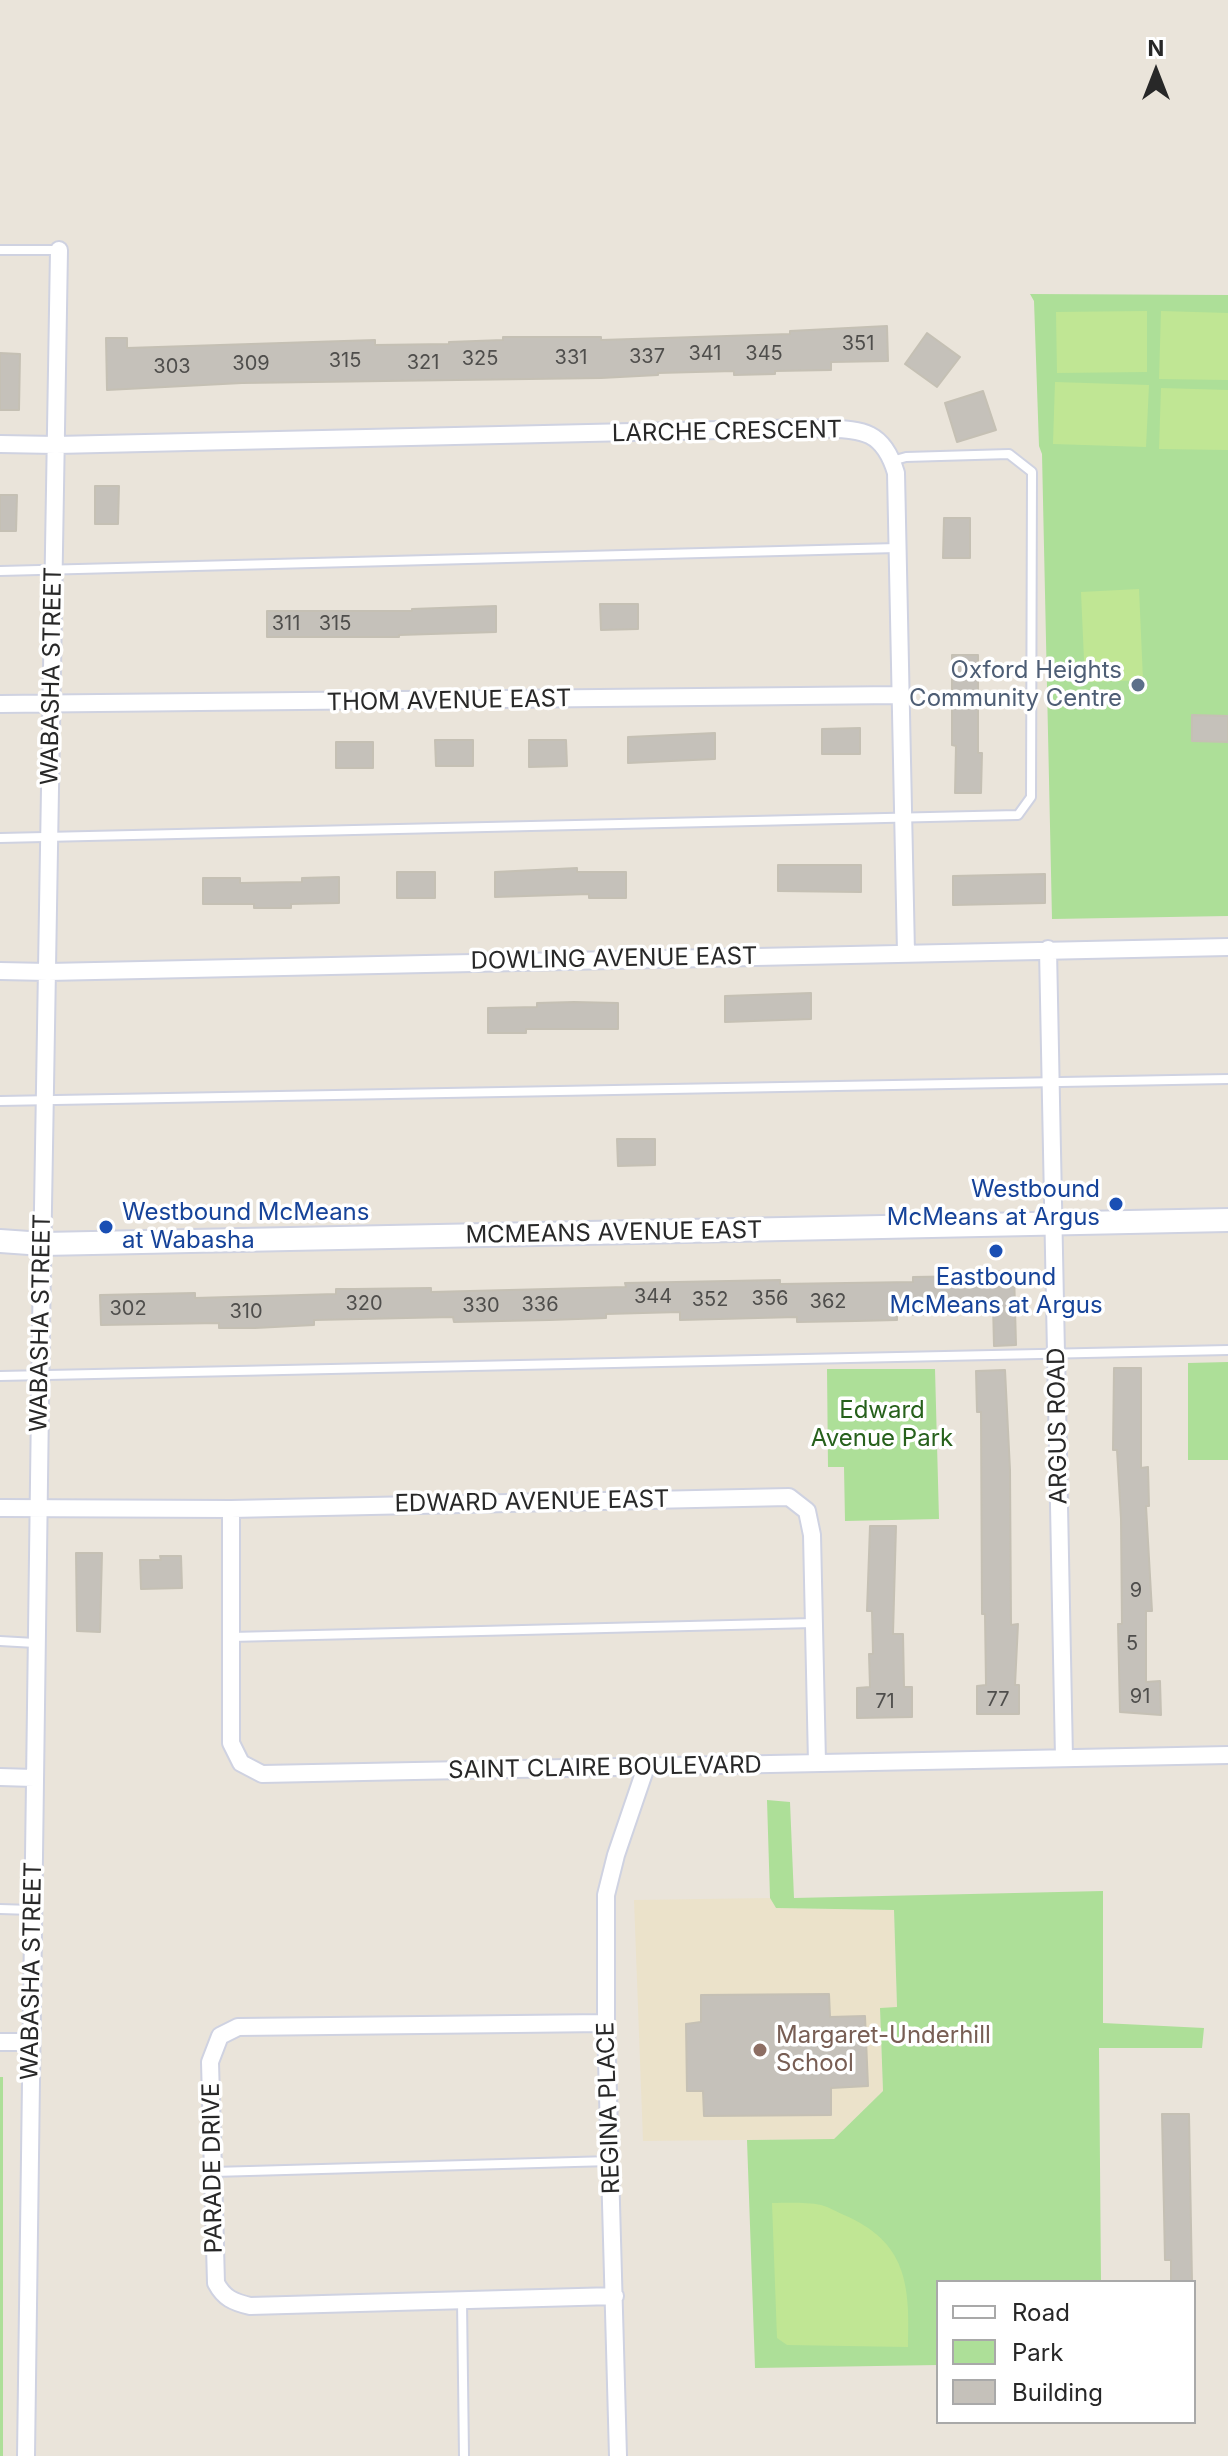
<!DOCTYPE html>
<html>
<head>
<meta charset="utf-8">
<style>
	body { margin:0 }
	#map { position:relative; width:1228px; height:2456px; overflow:hidden; background:#eae4da; font-family:Inter,sans-serif }
	canvas { display:block }
	.legend { position:absolute; left:936px; top:2280px; width:260px; height:144px; box-sizing:border-box; background:#fff; border:2px solid #a9a9a9; margin:0; padding:10px 14px; list-style:none; font-size:24px; color:#282828 }
	.legend li { display:flex; align-items:center; gap:16px; height:40px }
	.legend b { width:40px; border:2px solid #a9a9a9 }
	.north { position:absolute; left:1116px; top:32px; width:80px; height:80px; -webkit-text-stroke:6px #fff; paint-order:stroke; rotate:0deg; font-size:22px; font-weight:700; line-height:32px; text-align:center; color:#282828 }
	.north::after { content:''; display:block; margin:auto; width:28px; height:36px; background:#282828; clip-path:polygon(50% 0,100% 100%,50% 72%,0 100%) }
</style>
</head>
<body>
<div id="map">
<canvas width="1228" height="2456"></canvas>
<ul class="legend">
<li><b style="height:10px;background:#fff"></b>Road</li>
<li><b style="height:22px;background:#addf98"></b>Park</li>
<li><b style="height:22px;background:#c5c1ba"></b>Building</li>
</ul>
<div class="north">N</div>
</div>
<script>
const context = document.querySelector('canvas').getContext('2d');
context.lineJoin = 'round';
function fill(path, color) {
  context.fillStyle = color;
  context.fill(path, 'evenodd');
}
function trace(path, color, width, dash) {
  context.strokeStyle = color;
  context.lineWidth = width;
  context.lineCap = dash ? 'butt' : 'round';
  context.setLineDash(dash || []);
  context.stroke(path);
}
function label(font, color, halo, rows, align = 'center') {
  context.font = font + ' Inter,sans-serif';
  context.lineWidth = 7;
  context.setLineDash([]);
  context.textBaseline = 'middle';
  context.strokeStyle = halo;
  context.fillStyle = color;
  for (const [text, x, y, turn = 0] of rows) {
    context.save();
    context.translate(x, y);
    context.rotate((+turn || 0) * Math.PI / 180);
    context.textAlign = isNaN(turn) ? turn : align;
    if (halo) context.strokeText(text, 0, 0);
    context.fillText(text, 0, 0);
    context.restore();
  }
}
fill(new Path2D(`
	M 770,1898 L 776,1908 L 894,1910 L 897,2008 L 880,2008 L 883,2091 L 834,2139 L 643,2141 L 634,1900 Z`), '#ebe2ca');
fill(new Path2D(`
	M 1030,294 L 1228,295 L 1228,916 L 1052,919 L 1042,454 L 1039,446 L 1034,301 Z
	M 1228,1362 L 1228,1460 L 1188,1460 L 1188,1363 Z
	M 827,1369 L 935,1369 L 939,1519 L 845,1521 L 844,1467 L 828,1467 Z
	M 767,1800 L 790,1802 L 794,1898 L 1103,1891 L 1103,2023 L 1204,2028 L 1202,2048 L 1099,2048 L 1101,2282 L 938,2282 L 938,2365 L 755,2368 L 747,2140 L 834,2139 L 883,2091 L 880,2008 L 897,2007 L 894,1910 L 776,1908 L 770,1898 Z
	M 0,2077 L 3,2077 L 3,2456 L 0,2456 Z`), '#addf98');
fill(new Path2D(`
	M 1147,311 L 1147,372 L 1057,373 L 1056,312 Z
	M 1161,311 L 1228,313 L 1228,380 L 1159,379 Z
	M 1055,382 L 1149,385 L 1146,447 L 1053,444 Z
	M 1161,388 L 1228,390 L 1228,450 L 1159,449 Z
	M 1139,589 L 1143,680 L 1085,682 L 1081,592 Z
	M 772,2203 C 787,2203 806,2202 821,2205 C 829,2207 837,2212 844,2215 C 907,2242 910,2285 908,2347 L 787,2345 L 777,2338 Z`), '#c0e694');
const building = new Path2D(`
	M 887,326 L 888,361 L 831,362 L 831,370 L 775,371 L 775,374 L 734,375 L 734,371 L 658,373 L 658,375 L 601,378 L 242,383 L 107,390 L 106,338 L 127,338 L 127,348 L 375,340 L 375,345 L 449,344 L 449,342 L 503,340 L 503,337 L 601,337 L 601,340 L 790,334 L 790,331 Z
	M 927,333 L 960,357 L 937,387 L 905,364 Z
	M 0,353 L 20,354 L 19,410 L 0,410 Z
	M 983,391 L 996,430 L 957,442 L 945,403 Z
	M 95,486 L 119,486 L 118,524 L 95,524 Z
	M 0,495 L 17,495 L 16,531 L 0,531 Z
	M 944,518 L 970,518 L 970,558 L 943,558 Z
	M 600,604 L 638,604 L 638,629 L 601,630 Z
	M 496,606 L 496,632 L 399,635 L 399,637 L 267,637 L 267,611 L 412,611 L 412,609 Z
	M 952,655 L 978,655 L 978,753 L 982,753 L 981,793 L 955,793 L 956,746 L 952,745 Z
	M 1192,715 L 1228,716 L 1228,742 L 1192,741 Z
	M 860,728 L 860,754 L 822,754 L 822,729 Z
	M 715,733 L 715,759 L 628,763 L 628,737 Z
	M 435,740 L 473,740 L 473,766 L 436,766 Z
	M 529,740 L 566,740 L 567,766 L 529,767 Z
	M 336,742 L 373,742 L 373,768 L 336,768 Z
	M 778,865 L 861,865 L 861,892 L 778,891 Z
	M 577,868 L 577,872 L 626,872 L 626,898 L 589,898 L 589,894 L 495,897 L 495,872 Z
	M 397,872 L 435,872 L 435,898 L 397,898 Z
	M 1045,874 L 1045,903 L 953,905 L 953,876 Z
	M 339,877 L 339,903 L 291,904 L 291,908 L 254,908 L 254,904 L 203,904 L 203,878 L 240,878 L 240,883 L 302,882 L 302,878 Z
	M 811,993 L 811,1019 L 725,1022 L 725,996 Z
	M 574,1002 L 618,1003 L 618,1029 L 526,1029 L 526,1033 L 488,1033 L 488,1008 L 537,1007 L 537,1003 Z
	M 617,1139 L 655,1139 L 655,1165 L 618,1166 Z
	M 1014,1271 L 1016,1345 L 994,1346 L 993,1304 L 956,1305 L 956,1314 L 897,1315 L 897,1320 L 856,1321 L 797,1322 L 797,1317 L 680,1320 L 680,1312 L 606,1314 L 606,1318 L 549,1320 L 454,1322 L 453,1317 L 314,1320 L 314,1325 L 255,1328 L 219,1328 L 219,1323 L 101,1325 L 100,1295 L 195,1293 L 195,1298 L 336,1294 L 336,1289 L 354,1289 L 431,1288 L 431,1292 L 626,1287 L 625,1283 L 780,1280 L 780,1284 L 913,1282 L 913,1277 L 973,1276 L 972,1273 Z
	M 1114,1368 L 1141,1368 L 1141,1468 L 1148,1467 L 1149,1506 L 1146,1506 L 1152,1611 L 1146,1611 L 1146,1682 L 1160,1681 L 1161,1715 L 1120,1712 L 1118,1624 L 1122,1624 L 1121,1519 L 1117,1450 L 1113,1450 Z
	M 1005,1370 L 1010,1470 L 1011,1625 L 1018,1624 L 1015,1685 L 1019,1685 L 1019,1714 L 977,1714 L 977,1686 L 986,1685 L 985,1614 L 982,1614 L 981,1412 L 977,1412 L 976,1371 Z
	M 870,1526 L 896,1526 L 893,1634 L 903,1634 L 904,1687 L 912,1687 L 912,1717 L 857,1718 L 857,1688 L 870,1687 L 869,1654 L 873,1654 L 872,1611 L 867,1611 Z
	M 76,1553 L 102,1553 L 100,1632 L 77,1631 Z
	M 160,1556 L 181,1556 L 182,1588 L 141,1589 L 140,1560 L 161,1560 Z
	M 829,1994 L 830,2017 L 865,2016 L 868,2086 L 831,2088 L 831,2115 L 704,2116 L 703,2091 L 687,2091 L 686,2024 L 701,2022 L 701,1995 Z
	M 1162,2114 L 1189,2114 L 1192,2282 L 1171,2282 L 1171,2260 L 1165,2260 Z`);
fill(building, '#c5c1ba');
trace(building, '#c5c0b4', 2);
const lane = new Path2D(`
	M 0,250 L 58,250
	M 0,571 L 897,548
	M 0,838 L 1018,815 L 1031,797 L 1032,472 L 1009,454 L 906,457 L 892,461
	M 0,1101 L 1228,1079
	M 0,1376 L 1228,1350
	M 231,1637 L 814,1623
	M 0,1641 L 35,1643
	M 0,1909 L 32,1910
	M 213,2172 L 611,2161
	M 462,2301 L 464,2456`);
const street = new Path2D(`
	M 0,444 L 56,445 L 810,428 C 854,431 881,423 896,473 L 906,953
	M 0,704 L 899,695
	M 1048,949 L 1064,1758
	M 0,971 L 48,972 L 1228,947
	M 0,1508 L 231,1509 L 789,1497 L 807,1511 L 812,1535 L 817,1763
	M 231,1509 L 231,1743 L 241,1763 L 262,1774 L 1228,1755
	M 0,1777 L 34,1778
	M 606,2023 L 238,2027 L 220,2036 L 210,2062 L 216,2283 C 224,2298 233,2302 250,2306 L 615,2296
	M 0,2042 L 31,2042
	M 26,2456 C 34,1721 46,985 59,250
	M 618,2456 L 606,2023 L 606,1895 L 616,1855 L 646,1767`);
const secondary = new Path2D(`
	M 0,1241 L 43,1244 L 1228,1220`);
trace(lane, '#cfd2e1', 12);
trace(street, '#cfd2e1', 20);
trace(secondary, '#cfd2e1', 26);
trace(lane, '#fff', 8);
trace(street, '#fff', 16);
trace(secondary, '#fff', 22);
for (const [x, y, r, color] of [
	[1138,685,8,"#5c6f8a"],
	[1116,1204,8,"#1a4fb4"],
	[106,1227,8,"#1a4fb4"],
	[996,1251,8,"#1a4fb4"],
	[760,2050,8,"#8d6e63"]
]) {
  const dot = new Path2D();
  dot.arc(x, y, r, 0, 2 * Math.PI);
  context.fillStyle = color;
  context.fill(dot);
  trace(dot, '#fff', 3);
}
label('20px', '#4f4e4c', null, [
	["351",858,344],
	["341",705,354],
	["345",764,354],
	["337",647,357],
	["331",571,358],
	["325",480,359],
	["315",345,361],
	["321",423,363],
	["309",251,364],
	["303",172,367],
	["311",286,624],
	["315",335,624],
	["344",653,1297],
	["356",770,1299],
	["352",710,1300],
	["362",828,1302],
	["320",364,1304],
	["336",540,1305],
	["330",481,1306],
	["302",128,1309],
	["310",246,1312],
	["9",1136,1591],
	["5",1132,1644],
	["91",1140,1697],
	["77",998,1700],
	["71",885,1702]
]);
label('24px', '#282828', '#fff', [
	["LARCHE CRESCENT",727,432,-1],
	["WABASHA STREET",52,676,-89],
	["THOM AVENUE EAST",449,701,-1],
	["DOWLING AVENUE EAST",614,959,-1],
	["MCMEANS AVENUE EAST",614,1233,-1],
	["WABASHA STREET",41,1323,-89],
	["ARGUS ROAD",1058,1426,-91],
	["EDWARD AVENUE EAST",532,1502,-1],
	["SAINT CLAIRE BOULEVARD",605,1768,-1],
	["WABASHA STREET",32,1971,-89],
	["REGINA PLACE",609,2108,-92],
	["PARADE DRIVE",213,2168,-91]
]);
label('24px', '#4e5e75', '#fff', [
	["Oxford Heights",1122,671],
	["Community Centre",1122,699]
], 'right');
label('24px', '#164399', '#fff', [
	["Westbound",1100,1190],
	["McMeans at Argus",1100,1218],
	["Westbound McMeans",122,1213,"left"],
	["at Wabasha",122,1241,"left"],
	["Eastbound",996,1278,"center"],
	["McMeans at Argus",996,1306,"center"]
], 'right');
label('24px', '#27611c', '#fff', [
	["Edward",882,1411],
	["Avenue Park",882,1439]
]);
label('24px', '#785e54', '#fff', [
	["Margaret-Underhill",776,2036],
	["School",776,2064]
], 'left');
</script>
</body>
</html>
